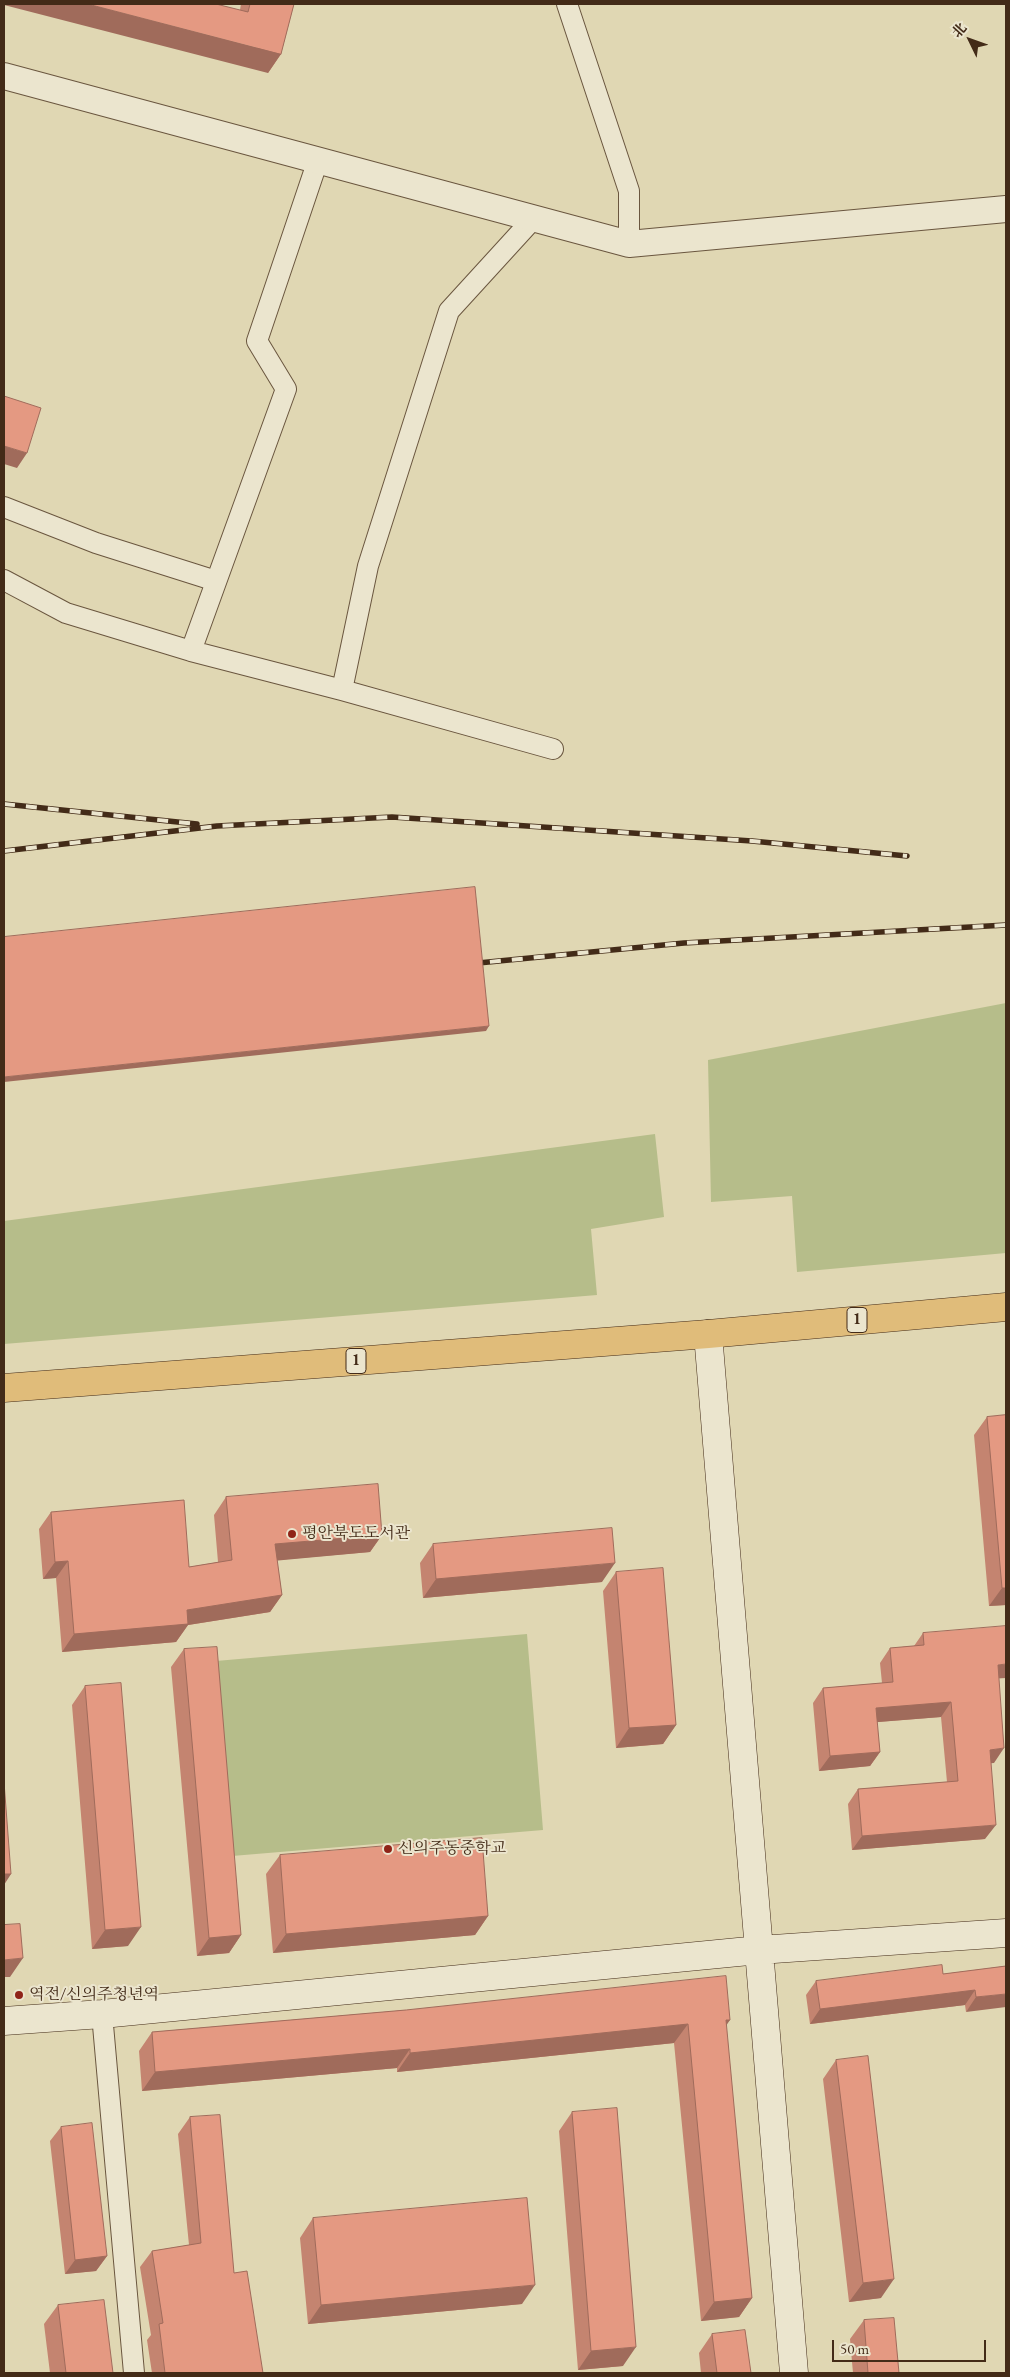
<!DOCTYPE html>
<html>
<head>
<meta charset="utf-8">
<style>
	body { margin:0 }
	#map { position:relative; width:1010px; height:2377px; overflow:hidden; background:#e0d7b3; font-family:"EB Garamond","Noto Serif SC",serif }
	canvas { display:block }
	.frame { position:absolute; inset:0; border:5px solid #432b18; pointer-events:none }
	.north { position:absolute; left:945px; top:15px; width:50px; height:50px; -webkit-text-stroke:4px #ebe5ce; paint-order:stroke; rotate:312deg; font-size:14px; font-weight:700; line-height:20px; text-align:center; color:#432b18 }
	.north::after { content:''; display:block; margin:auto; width:18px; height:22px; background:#432b18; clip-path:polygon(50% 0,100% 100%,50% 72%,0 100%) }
	.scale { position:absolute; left:832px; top:2340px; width:154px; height:22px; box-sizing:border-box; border:2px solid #432b18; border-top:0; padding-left:6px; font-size:15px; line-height:18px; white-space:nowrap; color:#432b18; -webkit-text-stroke:4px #ebe5ce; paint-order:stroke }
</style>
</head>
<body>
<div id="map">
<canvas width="1010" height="2377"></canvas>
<div class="frame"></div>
<div class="north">北</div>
<div class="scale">50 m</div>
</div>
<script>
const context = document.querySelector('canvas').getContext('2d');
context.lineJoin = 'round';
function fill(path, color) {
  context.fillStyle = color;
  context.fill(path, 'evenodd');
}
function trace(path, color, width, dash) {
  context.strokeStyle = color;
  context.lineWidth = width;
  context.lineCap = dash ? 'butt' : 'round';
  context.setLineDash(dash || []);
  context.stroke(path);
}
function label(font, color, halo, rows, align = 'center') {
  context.font = font + ' "EB Garamond","Noto Serif KR",serif';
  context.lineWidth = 4;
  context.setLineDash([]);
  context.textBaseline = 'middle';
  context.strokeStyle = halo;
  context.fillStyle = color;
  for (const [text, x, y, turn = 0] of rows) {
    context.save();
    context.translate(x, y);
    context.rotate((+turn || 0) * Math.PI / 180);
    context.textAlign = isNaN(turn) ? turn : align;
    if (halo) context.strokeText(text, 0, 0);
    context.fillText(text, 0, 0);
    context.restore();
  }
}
fill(new Path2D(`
	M 1006,1003 L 1006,1253 L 797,1272 L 792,1196 L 711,1202 L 708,1060 Z
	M 655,1134 L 664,1217 L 591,1229 L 597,1295 L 4,1344 L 4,1221 Z
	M 527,1634 L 543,1830 L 232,1856 L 216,1661 Z`), '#b6bd8a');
const minor = new Path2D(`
	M 567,4 L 629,191 L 629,244
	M 4,507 L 96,543 L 216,581
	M 4,580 L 66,613 L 191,651 L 342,690 L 553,749
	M 191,651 L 286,389 L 257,341 L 318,160
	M 342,690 L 368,566 L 449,311 L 533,219
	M 102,2014 L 134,2373`);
const tertiary = new Path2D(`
	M 4,76 L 629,244 L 1006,209`);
const secondary = new Path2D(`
	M 708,1334 L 794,2373
	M 4,2021 L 102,2014 L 759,1950 L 1006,1933`);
const primary = new Path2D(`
	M 4,1388 L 708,1334 L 1006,1307`);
trace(minor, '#6a563f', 22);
trace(tertiary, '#6a563f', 28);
trace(secondary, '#432b18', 29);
trace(primary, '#432b18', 29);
trace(minor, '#ebe5ce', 20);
trace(tertiary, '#ebe5ce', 26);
trace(secondary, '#ebe5ce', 28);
trace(primary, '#e0bc7a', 28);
const rail = new Path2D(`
	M 4,804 L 197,824
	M 4,851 L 217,826 L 392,817 L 752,841 L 907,856
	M 468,964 L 684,943 L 1006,925`);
trace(rail, '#432b18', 5.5);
trace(rail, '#ebe5ce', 4, [11]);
fill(new Path2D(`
	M 241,4 L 294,4 L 281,54 L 268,73 L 240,10 Z
	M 1006,1415 L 1006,1605 L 989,1606 L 974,1435 L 987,1417 Z
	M 226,1497 L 382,1535 L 370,1552 L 277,1560 L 282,1595 L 270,1612 L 188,1625 L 176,1642 L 62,1652 L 56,1578 L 43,1579 L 39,1529 L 51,1512 L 189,1567 L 218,1562 L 214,1515 Z
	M 433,1544 L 602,1582 L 423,1598 L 420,1563 Z
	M 616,1572 L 676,1725 L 663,1744 L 616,1748 L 603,1591 Z
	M 923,1633 L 1006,1678 L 999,1678 L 994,1763 L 991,1763 L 985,1839 L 852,1850 L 848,1804 L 858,1789 L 947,1782 L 941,1717 L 877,1722 L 880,1752 L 870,1766 L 819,1771 L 813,1703 L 823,1688 L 882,1683 L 880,1663 L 890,1648 L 914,1646 Z
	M 184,1649 L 241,1935 L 229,1953 L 197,1956 L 171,1667 Z
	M 85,1686 L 128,1946 L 92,1949 L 72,1705 Z
	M 280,1855 L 488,1916 L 475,1935 L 273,1953 L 266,1874 Z
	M 1006,1966 L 966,2012 L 965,2005 L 810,2024 L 806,1995 L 816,1981 L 943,1974 Z
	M 406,2010 L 726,2026 L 752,2298 L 739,2317 L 701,2321 L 674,2043 L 397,2072 L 397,2068 L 142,2091 L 139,2051 L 152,2032 Z
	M 836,2060 L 881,2298 L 849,2302 L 823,2079 Z
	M 572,2112 L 623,2366 L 578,2370 L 559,2131 Z
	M 190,2117 L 234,2273 L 263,2373 L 152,2373 L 147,2340 L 151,2335 L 140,2267 L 152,2251 L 189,2245 L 178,2134 Z
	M 61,2127 L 107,2256 L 96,2271 L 65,2274 L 50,2141 Z
	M 313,2218 L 522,2304 L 308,2324 L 300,2238 Z
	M 58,2305 L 113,2373 L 50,2373 L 44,2324 Z
	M 864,2320 L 899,2373 L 853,2373 L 850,2339 Z
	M 712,2334 L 751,2373 L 701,2373 L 699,2353 Z`), '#c48470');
fill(new Path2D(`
	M 4,4 L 88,4 L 281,54 L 268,73 L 4,5 Z
	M 4,446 L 27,453 L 17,468 L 4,464 Z
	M 489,1026 L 486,1031 L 4,1082 L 4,1077 Z
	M 382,1535 L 370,1552 L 262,1562 L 275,1544 Z
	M 68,1561 L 56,1578 L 43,1579 L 55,1562 Z
	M 615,1563 L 602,1582 L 423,1598 L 436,1579 Z
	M 1002,1588 L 1006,1588 L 1006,1605 L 989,1606 Z
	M 282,1595 L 270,1612 L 188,1625 L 176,1642 L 62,1652 L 74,1634 L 187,1610 Z
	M 1006,1664 L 1006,1678 L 988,1679 L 998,1665 Z
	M 951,1702 L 941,1717 L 866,1723 L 876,1708 Z
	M 676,1725 L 663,1744 L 616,1748 L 629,1728 Z
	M 1004,1748 L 994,1763 L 979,1764 L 990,1750 Z
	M 880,1752 L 870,1766 L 819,1771 L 830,1756 Z
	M 996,1825 L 985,1839 L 852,1850 L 862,1836 Z
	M 4,1874 L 11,1874 L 4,1885 Z
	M 488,1916 L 475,1935 L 273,1953 L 286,1934 Z
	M 141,1927 L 128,1946 L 92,1949 L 105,1930 Z
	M 241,1935 L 229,1953 L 197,1956 L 209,1938 Z
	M 23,1958 L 10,1977 L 4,1977 L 4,1960 Z
	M 975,1990 L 965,2005 L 810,2024 L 820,2009 Z
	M 1006,1994 L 1006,2007 L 966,2012 L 976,1997 Z
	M 726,2020 L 730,2020 L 717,2039 Z
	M 688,2024 L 674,2043 L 397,2072 L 410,2053 Z
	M 410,2049 L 397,2068 L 142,2091 L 155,2072 Z
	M 107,2256 L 96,2271 L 65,2274 L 75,2260 Z
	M 894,2279 L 881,2298 L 849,2302 L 863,2283 Z
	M 535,2285 L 522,2304 L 308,2324 L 321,2305 Z
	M 752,2298 L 739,2317 L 701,2321 L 714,2302 Z
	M 636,2347 L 623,2366 L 578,2370 L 591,2351 Z`), '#a06b5b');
const building = new Path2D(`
	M 88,4 L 216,4 L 248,12 L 250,4 L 294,4 L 281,54 Z
	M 4,396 L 41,408 L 27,453 L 4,446 Z
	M 475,887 L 489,1026 L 4,1077 L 4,937 Z
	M 1006,1415 L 1006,1588 L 1002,1588 L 987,1417 Z
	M 378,1484 L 382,1535 L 275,1544 L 282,1595 L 187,1610 L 188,1624 L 74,1634 L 68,1561 L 55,1562 L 51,1512 L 184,1500 L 189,1567 L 232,1560 L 226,1497 Z
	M 612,1528 L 615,1563 L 436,1579 L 433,1544 Z
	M 663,1568 L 676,1725 L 629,1728 L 616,1572 Z
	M 1006,1626 L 1006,1664 L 998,1665 L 1004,1748 L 990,1750 L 996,1825 L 862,1836 L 858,1789 L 958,1781 L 951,1702 L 876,1708 L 880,1752 L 830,1756 L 823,1688 L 893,1682 L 890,1648 L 924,1645 L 923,1633 Z
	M 217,1647 L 241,1935 L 209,1938 L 184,1649 Z
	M 121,1683 L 141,1927 L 105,1930 L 85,1686 Z
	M 4,1782 L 11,1874 L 4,1874 Z
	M 482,1838 L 488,1916 L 286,1934 L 280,1855 Z
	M 20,1924 L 23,1958 L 4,1960 L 4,1925 Z
	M 942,1965 L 943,1974 L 1006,1966 L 1006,1994 L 976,1997 L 975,1990 L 820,2009 L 816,1981 Z
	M 726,1976 L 730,2020 L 726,2020 L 752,2298 L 714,2302 L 688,2024 L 410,2053 L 410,2049 L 155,2072 L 152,2032 L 406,2010 Z
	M 868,2056 L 894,2279 L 863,2283 L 836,2060 Z
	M 617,2108 L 636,2347 L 591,2351 L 572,2112 Z
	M 220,2115 L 234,2273 L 247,2271 L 263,2373 L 165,2373 L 159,2324 L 163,2323 L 152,2251 L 201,2243 L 190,2117 Z
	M 92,2123 L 107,2256 L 75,2260 L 61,2127 Z
	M 527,2198 L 535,2285 L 321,2305 L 313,2218 Z
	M 104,2300 L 113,2373 L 66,2373 L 58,2305 Z
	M 894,2318 L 899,2373 L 868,2373 L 864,2320 Z
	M 745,2330 L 751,2373 L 717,2373 L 712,2334 Z`);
fill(building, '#e49982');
trace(building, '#a06b5b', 1);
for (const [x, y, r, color] of [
	[292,1534,5,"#8f2418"],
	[388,1849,5,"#8f2418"],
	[19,1995,5,"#8f2418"]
]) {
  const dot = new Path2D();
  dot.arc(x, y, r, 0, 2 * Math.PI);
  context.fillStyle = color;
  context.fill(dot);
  trace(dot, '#ebe5ce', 2);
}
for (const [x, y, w] of [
	[857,1320,20],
	[356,1361,20]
]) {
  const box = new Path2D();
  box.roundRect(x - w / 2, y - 12.5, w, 25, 4);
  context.fillStyle = '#ebe5ce';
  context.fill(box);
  trace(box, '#432b18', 1);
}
label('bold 15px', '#432b18', null, [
	["1",857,1320],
	["1",356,1361]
]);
label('16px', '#432b18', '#ebe5ce', [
	["평안북도도서관",302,1534],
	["신의주동중학교",398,1849],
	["역전/신의주청년역",29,1995]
], 'left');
</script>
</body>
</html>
